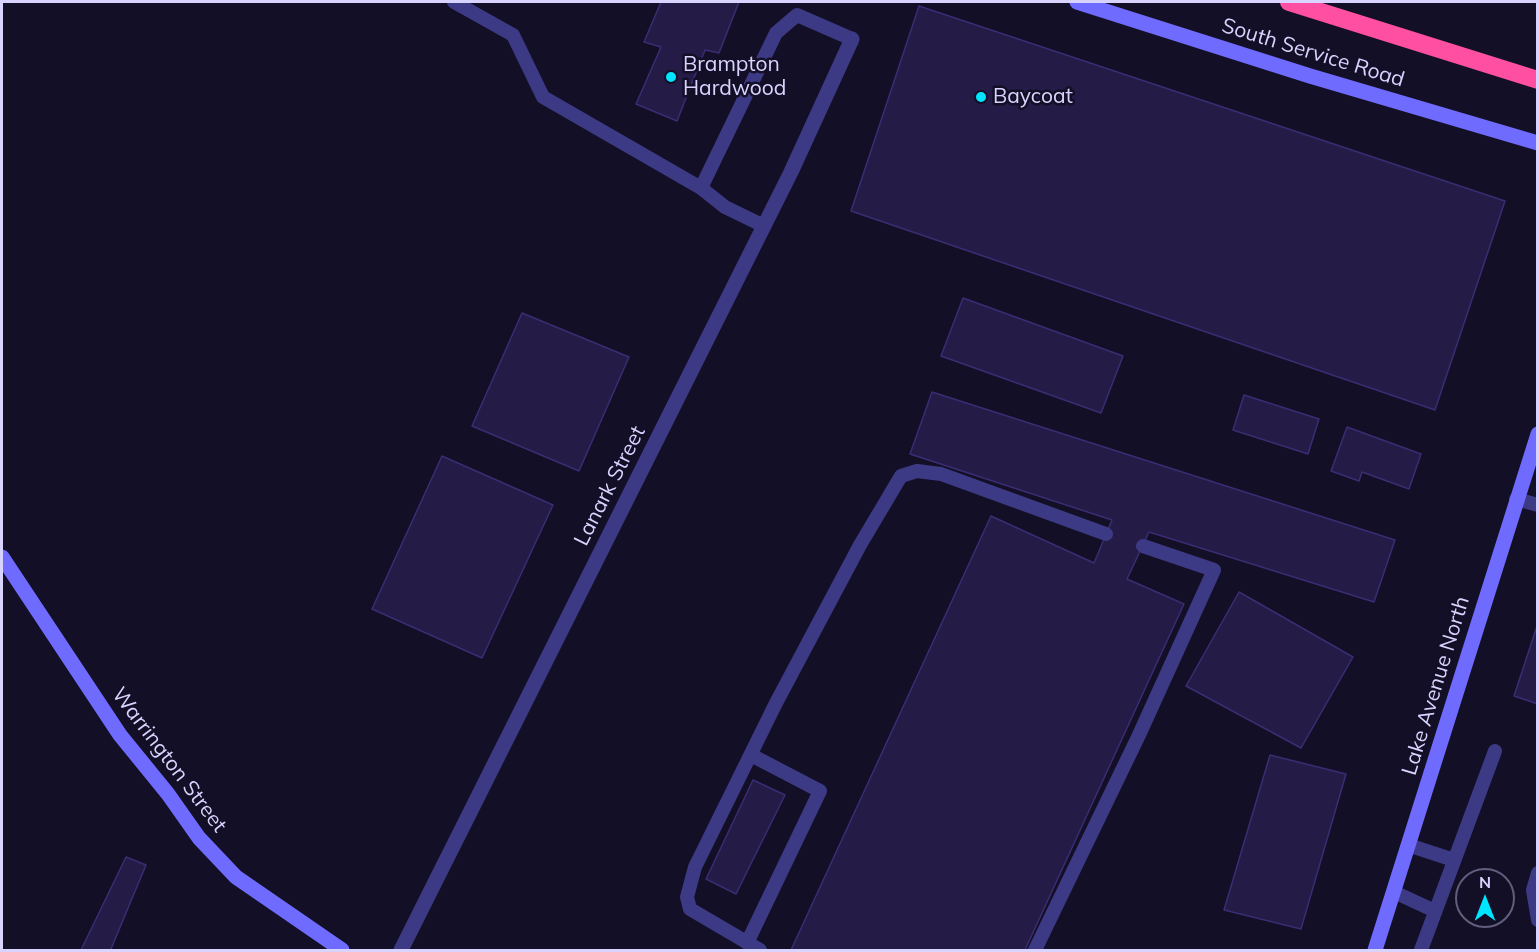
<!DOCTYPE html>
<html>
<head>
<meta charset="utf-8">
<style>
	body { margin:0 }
	#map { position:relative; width:1539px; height:952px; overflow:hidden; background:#130f26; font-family:Mulish,sans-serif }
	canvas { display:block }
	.frame { position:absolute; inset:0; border:3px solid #d9d4ff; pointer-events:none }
	.north { position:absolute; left:1455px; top:868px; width:60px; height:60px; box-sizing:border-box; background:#130f26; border:2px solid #625e7d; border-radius:50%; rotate:0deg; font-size:16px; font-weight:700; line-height:24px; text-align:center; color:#d9d4ff }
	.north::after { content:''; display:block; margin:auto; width:21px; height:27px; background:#00e5ff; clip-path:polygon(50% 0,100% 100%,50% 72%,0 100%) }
</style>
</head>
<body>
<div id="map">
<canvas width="1539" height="952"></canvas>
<div class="frame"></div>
<div class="north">N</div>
</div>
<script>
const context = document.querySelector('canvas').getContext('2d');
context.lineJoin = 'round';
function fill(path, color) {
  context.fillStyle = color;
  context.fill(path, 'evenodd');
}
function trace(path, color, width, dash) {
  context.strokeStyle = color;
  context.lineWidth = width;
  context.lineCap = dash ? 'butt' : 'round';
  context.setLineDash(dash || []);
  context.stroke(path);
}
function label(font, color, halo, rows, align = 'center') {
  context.font = font + ' Mulish,sans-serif';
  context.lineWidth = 5;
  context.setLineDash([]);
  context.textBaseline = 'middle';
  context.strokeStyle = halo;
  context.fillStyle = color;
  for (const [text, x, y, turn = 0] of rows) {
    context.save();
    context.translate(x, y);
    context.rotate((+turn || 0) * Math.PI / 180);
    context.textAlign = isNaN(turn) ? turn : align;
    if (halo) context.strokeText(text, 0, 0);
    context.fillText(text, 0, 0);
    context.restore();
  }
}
const building = new Path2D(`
	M 661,2 L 739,2 L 719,53 L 705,50 L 677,121 L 636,104 L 661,47 L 644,42 Z
	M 919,6 L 1505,201 L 1435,410 L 851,211 Z
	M 963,298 L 1123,356 L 1101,413 L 941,356 Z
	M 522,313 L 629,357 L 579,471 L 472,426 Z
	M 932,392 L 1395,540 L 1374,602 L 1149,532 L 1127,579 L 1184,604 L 1025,950 L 791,950 L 991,516 L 1094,563 L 1112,520 L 910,454 Z
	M 1244,395 L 1319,419 L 1308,454 L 1233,430 Z
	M 1347,427 L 1421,454 L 1409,489 L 1362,472 L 1359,481 L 1331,471 Z
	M 442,456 L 553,505 L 482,658 L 372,609 Z
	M 1239,592 L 1353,657 L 1301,748 L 1186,686 Z
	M 1538,623 L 1538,704 L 1514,696 Z
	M 1270,755 L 1346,774 L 1301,929 L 1224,910 Z
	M 753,780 L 785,795 L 736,894 L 706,879 Z
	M 126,857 L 146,865 L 111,949 L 113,950 L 81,950 Z`);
fill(building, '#241b47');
trace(building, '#3b2d73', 1.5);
trace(new Path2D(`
	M 454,2 L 513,35 L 543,97 L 701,188 L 725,207 L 764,226
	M 701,188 L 776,33 L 797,15 L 852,39
	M 1516,499 L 1538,505
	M 1408,845 L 1454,860
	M 1538,873 L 1533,890 L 1538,920
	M 1394,892 L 1435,911
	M 747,943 L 820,791 L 751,755
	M 760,950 L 690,909 L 687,897 L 695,867 L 776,703 L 860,545 L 901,476 L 917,471 L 941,474 L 1106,534
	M 1035,950 L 1139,735 L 1214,570 L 1143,546
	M 1421,950 L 1495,751`), '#3d3a85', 14);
trace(new Path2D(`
	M 401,950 L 791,172 L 852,39`), '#3d3a85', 15);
trace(new Path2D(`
	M 1077,2 L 1310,76 L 1538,143
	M 2,557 L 120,735 L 168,794 L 199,838 L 236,877 L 342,950
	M 1375,950 L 1538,434`), '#6f6bff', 15);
trace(new Path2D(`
	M 1289,2 L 1538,80`), '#ff4fa3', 18);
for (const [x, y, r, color] of [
	[671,77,6,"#00e5ff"],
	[981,97,6,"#00e5ff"]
]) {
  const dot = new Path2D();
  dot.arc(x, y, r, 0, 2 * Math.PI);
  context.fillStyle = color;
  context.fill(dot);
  trace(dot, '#130f26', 2);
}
label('21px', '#d9d4ff', '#130f26', [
	["South Service Road",1313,53,17],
	["Lanark Street",610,486,-63],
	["Lake Avenue North",1436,686,-73],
	["Warrington Street",169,760,53]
]);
label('21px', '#d9d4ff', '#130f26', [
	["Brampton",683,65],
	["Hardwood",683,89],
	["Baycoat",993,97]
], 'left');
</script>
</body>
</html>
